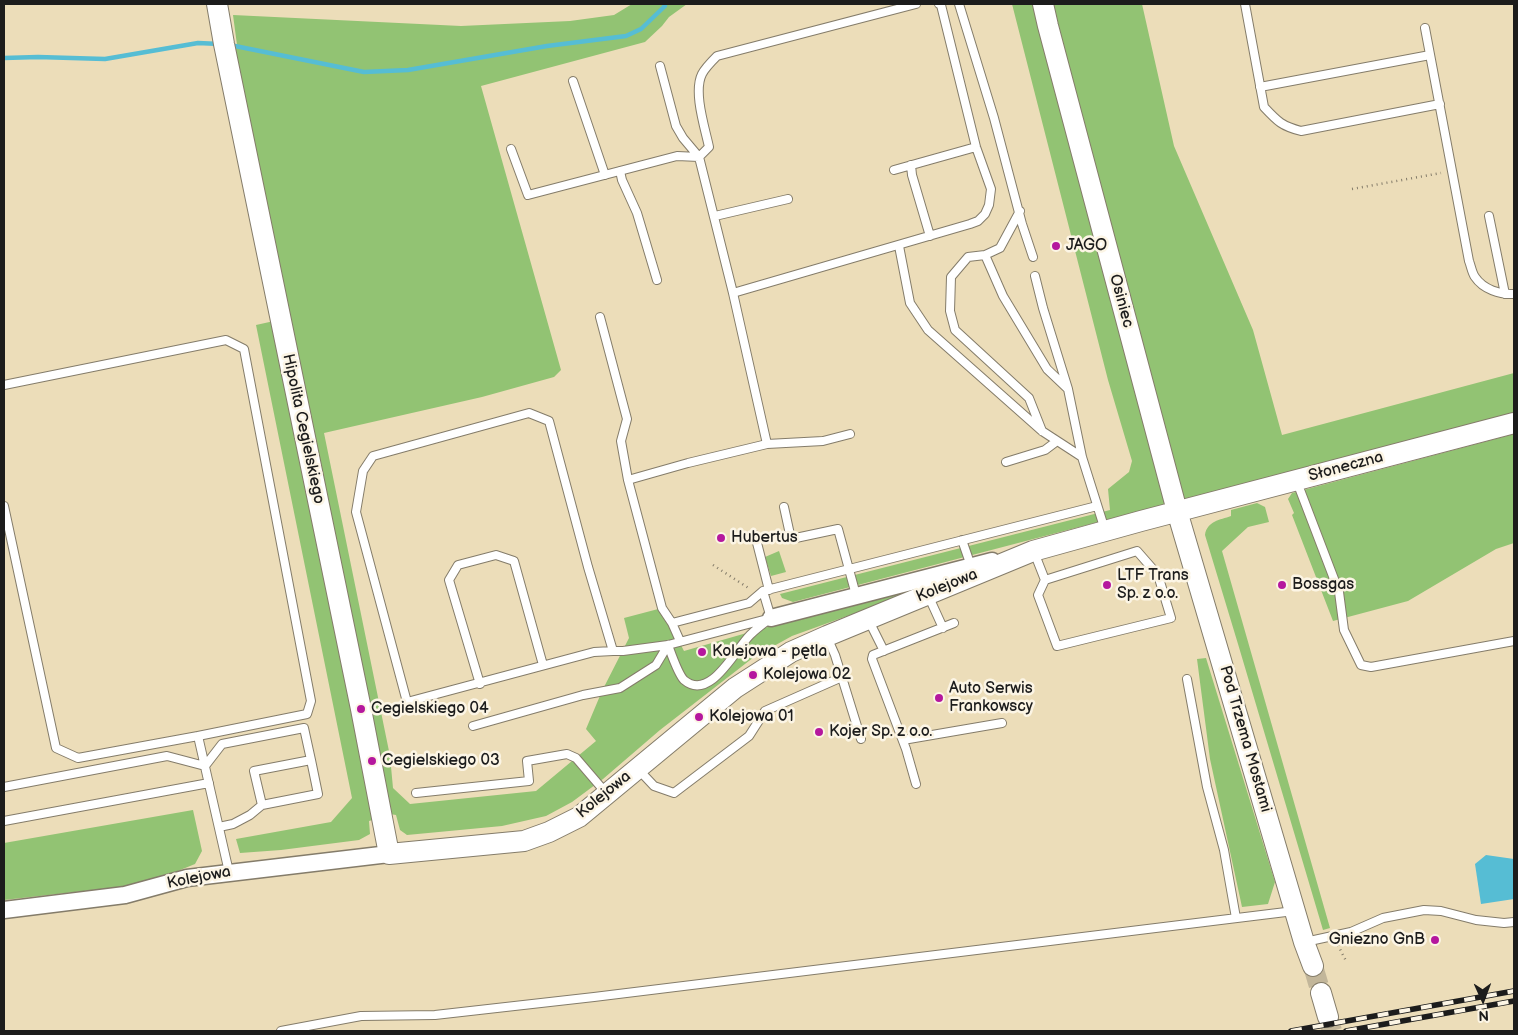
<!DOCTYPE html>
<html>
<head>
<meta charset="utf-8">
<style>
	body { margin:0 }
	#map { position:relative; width:1518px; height:1035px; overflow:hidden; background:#ecddb9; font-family:"Balsamiq Sans",sans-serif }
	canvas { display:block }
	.frame { position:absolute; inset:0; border:5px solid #1c1c1c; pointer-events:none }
	.north { position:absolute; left:1458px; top:975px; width:50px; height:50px; -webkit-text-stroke:4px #fcf5e5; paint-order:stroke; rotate:178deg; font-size:14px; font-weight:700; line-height:20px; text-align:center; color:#1c1c1c }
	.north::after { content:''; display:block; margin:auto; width:18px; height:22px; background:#1c1c1c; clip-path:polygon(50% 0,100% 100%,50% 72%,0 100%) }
</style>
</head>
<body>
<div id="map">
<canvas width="1518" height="1035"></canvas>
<div class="frame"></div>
<div class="north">N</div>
</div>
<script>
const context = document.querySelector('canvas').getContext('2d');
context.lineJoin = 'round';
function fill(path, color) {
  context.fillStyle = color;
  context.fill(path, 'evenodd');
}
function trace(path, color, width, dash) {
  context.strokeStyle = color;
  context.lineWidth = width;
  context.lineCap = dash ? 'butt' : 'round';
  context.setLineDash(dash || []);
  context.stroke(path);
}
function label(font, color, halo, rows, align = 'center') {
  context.font = font + ' "Balsamiq Sans",sans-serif';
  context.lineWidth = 5;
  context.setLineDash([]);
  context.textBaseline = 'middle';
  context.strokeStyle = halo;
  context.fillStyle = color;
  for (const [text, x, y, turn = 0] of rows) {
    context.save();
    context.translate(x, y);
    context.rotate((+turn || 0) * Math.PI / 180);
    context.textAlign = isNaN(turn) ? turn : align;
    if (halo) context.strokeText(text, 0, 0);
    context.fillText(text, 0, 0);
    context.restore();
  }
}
fill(new Path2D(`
	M 632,4 L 687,4 L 669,17 L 662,26 L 645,42 L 481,86 L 561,370 L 554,377 L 482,397 L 324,433 L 390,756 L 393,788 L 410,804 L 536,791 L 596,741 L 586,729 L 602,691 L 629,638 L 624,618 L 662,608 L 684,651 L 778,624 L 910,589 L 908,594 L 792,636 L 754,657 L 660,730 L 603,779 L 572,802 L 546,816 L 502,826 L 407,835 L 400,830 L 396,815 L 390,814 L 369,713 L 372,712 L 371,706 L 368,707 L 230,45 L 237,45 L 233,15 L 461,26 L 570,21 L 614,15 Z
	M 1012,4 L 1142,4 L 1174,146 L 1253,330 L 1282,435 L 1514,373 L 1514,413 L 793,602 L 782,598 L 780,594 L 1110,510 L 1108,489 L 1129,472 L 1132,461 L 1108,380 Z
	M 274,321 L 376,819 L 369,821 L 370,834 L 359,840 L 281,850 L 240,853 L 236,839 L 331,822 L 352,798 L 256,325 Z
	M 1514,434 L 1514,543 L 1496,549 L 1408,601 L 1333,621 L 1292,515 L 1294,513 L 1288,499 L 1292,493 Z
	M 1257,503 L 1265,507 L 1269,522 L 1248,527 L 1222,551 L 1330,928 L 1323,930 L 1238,644 L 1205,535 C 1207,521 1220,520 1231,516 L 1231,510 Z
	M 779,551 L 786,572 L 771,576 L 765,557 Z
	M 1206,658 L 1275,882 L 1268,904 L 1242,907 L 1210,759 L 1197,659 Z
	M 193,810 L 202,851 L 195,864 L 163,877 L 128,886 L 4,900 L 4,843 Z`), '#92c373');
fill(new Path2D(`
	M 1486,855 L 1514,859 L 1514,899 L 1481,904 L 1475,864 Z`), '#56bdd4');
trace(new Path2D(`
	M 230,45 L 364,72 L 408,70 L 547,46 L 626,36 L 641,29 L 665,6 L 664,4
	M 4,58 L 38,57 L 105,59 L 198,43 L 220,44`), '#56bdd4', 4.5);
trace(new Path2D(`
	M 1313,966 L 1321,993
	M 1328,1017 L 1332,1031`), '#c2b69a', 20, [20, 10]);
const service = new Path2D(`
	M 959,4 L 994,118 L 1022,224 L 1033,257
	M 1245,4 L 1264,107 C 1278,122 1282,126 1301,131 L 1440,104
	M 1425,28 L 1469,261 C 1471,266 1472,273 1475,277 C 1483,289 1500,295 1514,294
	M 660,66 L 676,126 L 683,138 L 699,157
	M 573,81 L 605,175
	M 1260,87 L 1430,55
	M 511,149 L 528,195 L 677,156 L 699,157
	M 911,165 L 912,175 L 930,236
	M 894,170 L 976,147
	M 620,171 L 622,180 L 637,213 L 657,280
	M 1020,211 L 1000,248 L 985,255 L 968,257 L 951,277 L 950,311 L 955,330 L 1029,398 L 1042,431
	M 715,216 L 788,199
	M 1489,216 L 1505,294
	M 899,246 L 910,303 L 928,330 L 1042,431 L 1082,457
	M 985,255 L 1003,296 L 1047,369 L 1067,388
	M 1035,276 L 1043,308 L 1068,389 L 1082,457 L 1105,530
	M 733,293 L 970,224 L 978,221 L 985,214 L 989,205 L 991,189 L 976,147 L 941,5 L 939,4
	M 600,317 L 627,419 L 621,441 L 628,480 L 662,608 L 672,623 L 680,641
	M 4,385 L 226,340 L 244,349 L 311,701 L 307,714 L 198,736 L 78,758 L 56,748 L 4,506
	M 767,444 L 733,293 L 699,157 L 709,147 C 705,128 693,92 702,74 C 705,68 712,61 717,56 L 916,4
	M 1006,462 L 1045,450 L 1057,441
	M 628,480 L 688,463 L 767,444 L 823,441 L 850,434
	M 1297,482 L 1339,592 L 1344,630 L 1361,665 L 1371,667 L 1514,641
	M 784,507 L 791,539 L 838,529 L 856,595
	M 755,535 L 769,590
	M 962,540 L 971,566
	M 1137,551 L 1158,575 L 1171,618 L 1057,646 L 1038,595 L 1045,580 Z
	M 1034,552 L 1045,580
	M 928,595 L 943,628
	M 771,618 L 763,591 L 1097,506
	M 868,619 L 884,651
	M 672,623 L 749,603 L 763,591
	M 827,637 L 835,655 L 861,739
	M 613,651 L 588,567 L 549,421 L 529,413 L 373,456 L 363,471 L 356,512 L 407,702 L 594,652 L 613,651 L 623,651 L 668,645 L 771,618 C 764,623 756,629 750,635 C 735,650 710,702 684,680 C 678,674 671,653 668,645
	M 1187,679 L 1207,787 L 1224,850 L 1236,918
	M 480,684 L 449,580 L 458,565 L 496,555 L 514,561 L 543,665
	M 473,726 L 583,695 L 620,688 L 656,665 L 668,645
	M 198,736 L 229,872
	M 903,740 L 1002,723
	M 638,769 L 654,786 L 674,793 L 749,736 L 765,711 L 842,677
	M 916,784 L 906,749 L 872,659 L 873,655 L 954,623
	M 4,787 L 167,756 L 205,766 L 222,744 L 304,728 L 311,760
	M 416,793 L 529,781 L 527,761 L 567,754 L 576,758 L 606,793
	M 4,821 L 209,783
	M 219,827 L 233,824 L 250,815 L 262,805 L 318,794 L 311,760 L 254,771 L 262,805
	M 1305,942 L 1351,932 L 1383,918 L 1424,910 L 1441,911 L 1476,920 L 1504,923 L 1514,922
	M 281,1031 L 361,1016 L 435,1015 L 594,997 L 1294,911`);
const minor = new Path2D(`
	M 771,618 L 992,561
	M 4,910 L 125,895 L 187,878 L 389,854`);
const tertiary = new Path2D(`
	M 217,4 L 224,44 L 361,709 L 389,854 L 524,841 L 549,832 L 579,817 L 735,688 L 791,652 L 827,636 L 1033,551 L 1141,521 L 1514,423
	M 1043,4 L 1048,26 L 1177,511 L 1304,942 L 1313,966
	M 1321,993 L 1328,1017`);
trace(service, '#847c6a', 10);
trace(minor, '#847c6a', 19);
trace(tertiary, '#847c6a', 22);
trace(new Path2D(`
	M 1352,189 L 1441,173
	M 713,565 L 750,589
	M 1338,945 L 1346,961`), '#847c6a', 2.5, [1, 4]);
trace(service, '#fff', 8);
trace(minor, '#fff', 16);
trace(tertiary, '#fff', 20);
const rail = new Path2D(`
	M 1291,1031 L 1514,991
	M 1346,1031 L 1514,1001`);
trace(rail, '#1c1c1c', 5.5);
trace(rail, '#fcf5e5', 4, [11]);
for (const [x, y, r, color] of [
	[1056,246,5,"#b5179e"],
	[721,538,5,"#b5179e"],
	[1107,585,5,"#b5179e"],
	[1282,585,5,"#b5179e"],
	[702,652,5,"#b5179e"],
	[753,675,5,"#b5179e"],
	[939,698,5,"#b5179e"],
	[361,709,5,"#b5179e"],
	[699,717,5,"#b5179e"],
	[819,732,5,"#b5179e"],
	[372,761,5,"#b5179e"],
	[1435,940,5,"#b5179e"]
]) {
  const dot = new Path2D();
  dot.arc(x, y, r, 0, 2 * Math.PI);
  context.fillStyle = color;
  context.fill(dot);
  trace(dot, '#fcf5e5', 2);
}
label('16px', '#1c1c1c', '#fcf5e5', [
	["JAGO",1066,246],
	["Hubertus",731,538],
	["LTF Trans",1117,576],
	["Sp. z o.o.",1117,594],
	["Bossgas",1292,585],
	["Kolejowa - pętla",712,652],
	["Kolejowa 02",763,675],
	["Auto Serwis",949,689],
	["Frankowscy",949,707],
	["Cegielskiego 04",371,709],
	["Kolejowa 01",709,717],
	["Kojer Sp. z o.o.",829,732],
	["Cegielskiego 03",382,761],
	["Gniezno GnB",1425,940,"right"]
], 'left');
label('16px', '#1c1c1c', '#fcf5e5', [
	["Osiniec",1121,301,75],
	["Hipolita Cegielskiego",303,429,78],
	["Słoneczna",1346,467,-15],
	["Kolejowa",947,586,-22],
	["Pod Trzema Mostami",1245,739,74],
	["Kolejowa",604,795,-39],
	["Kolejowa",199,878,-11]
]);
</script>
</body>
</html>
